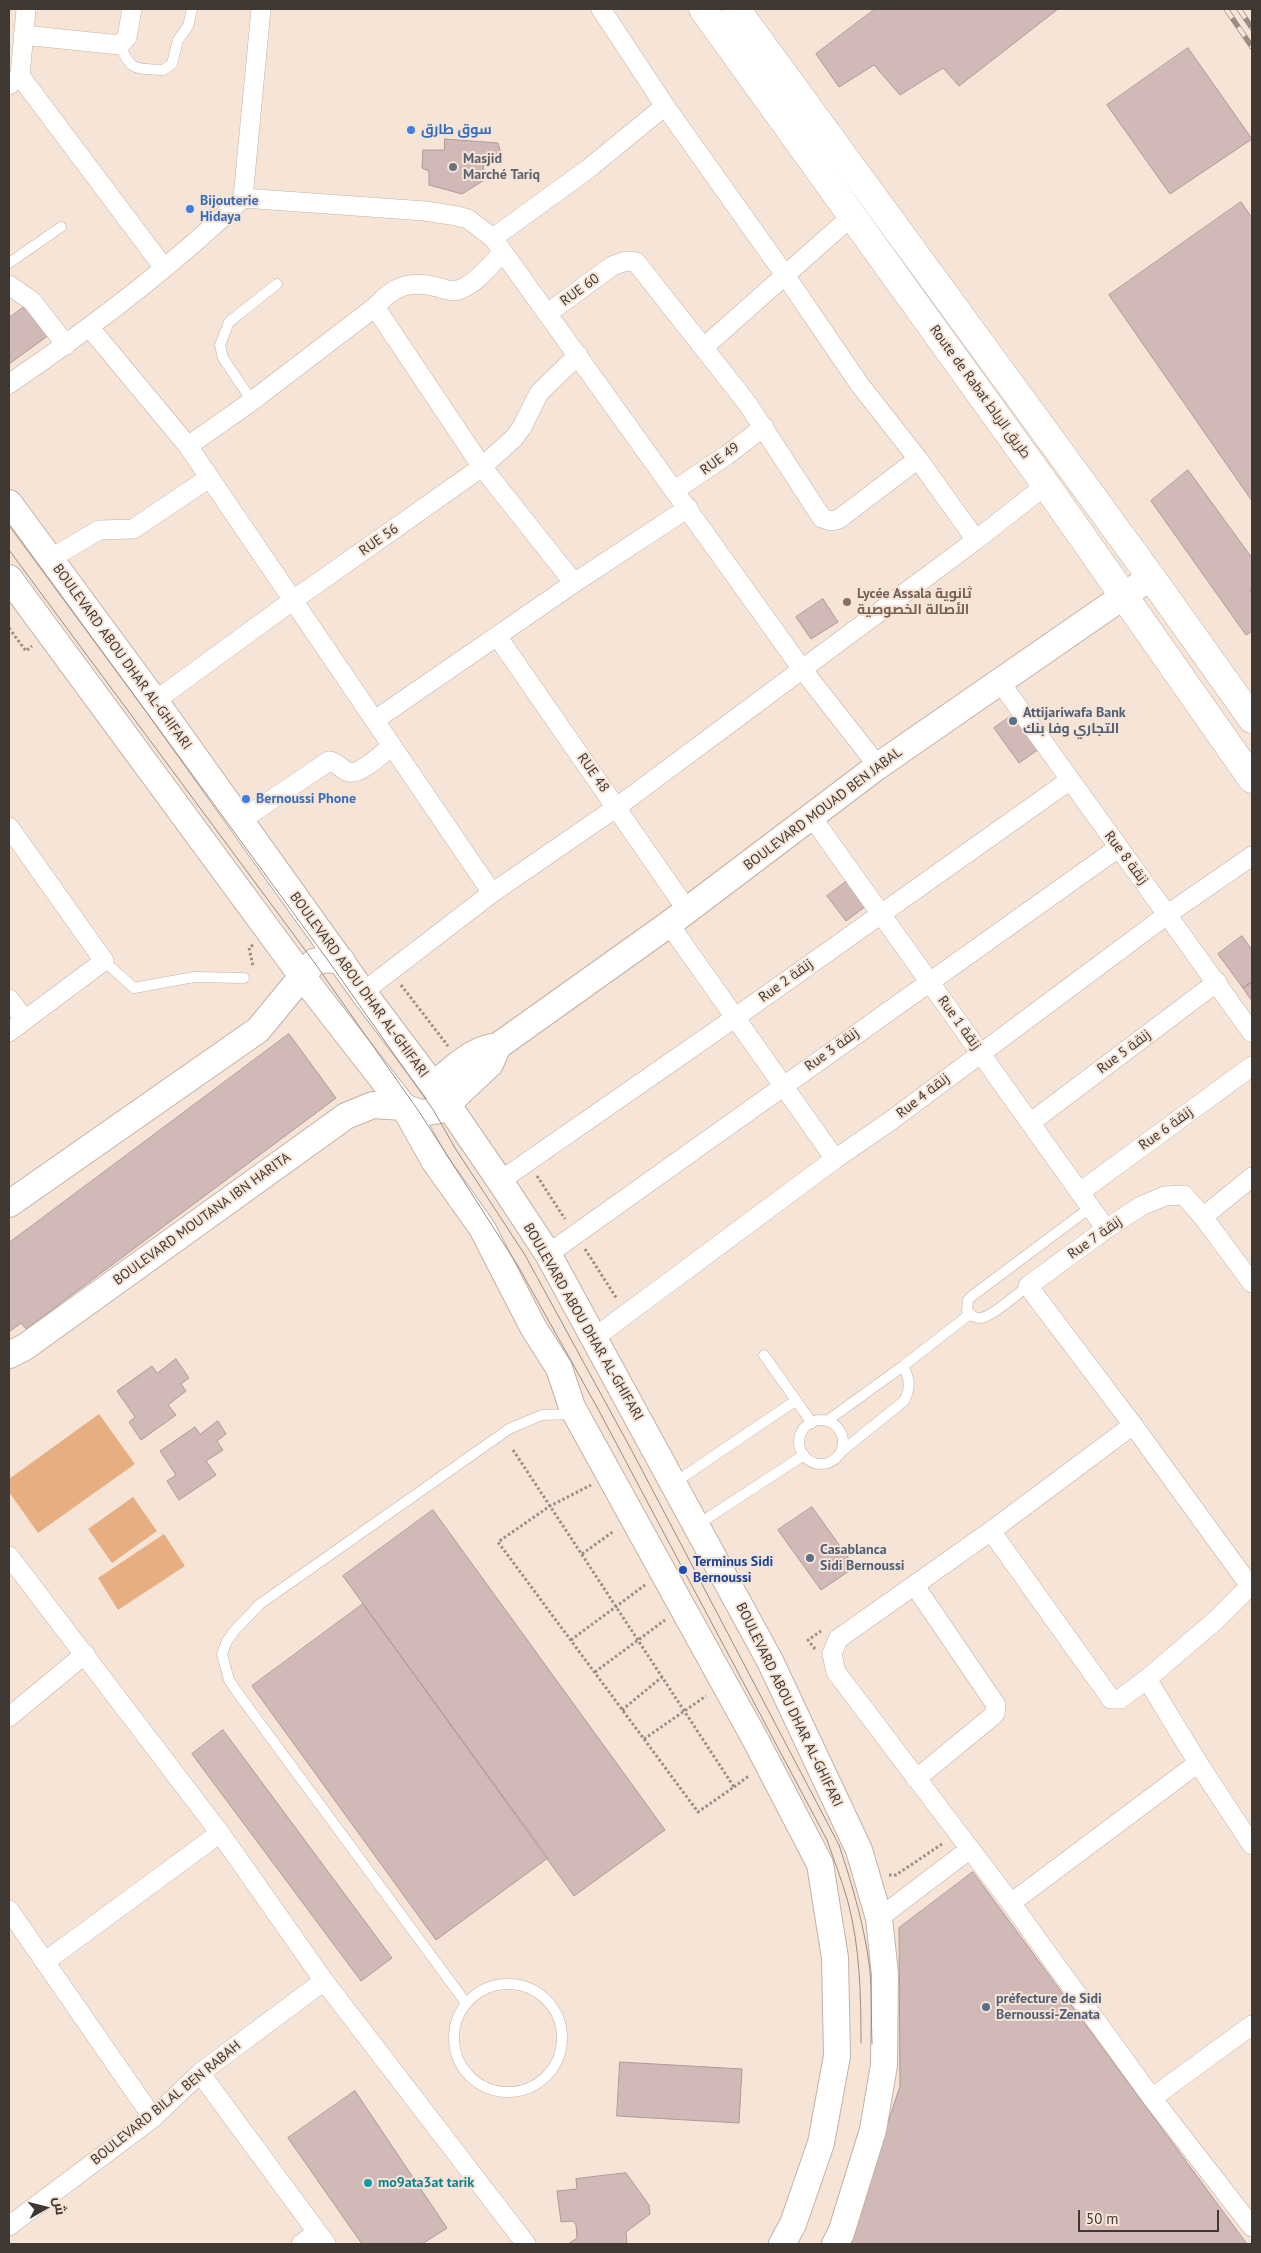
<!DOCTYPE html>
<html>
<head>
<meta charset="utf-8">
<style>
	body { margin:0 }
	#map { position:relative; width:1261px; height:2253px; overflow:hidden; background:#f6e5d7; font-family:"PT Sans",Cairo,sans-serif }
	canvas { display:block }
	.frame { position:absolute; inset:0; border:10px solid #3f3833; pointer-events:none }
	.north { position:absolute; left:20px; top:2183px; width:50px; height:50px; -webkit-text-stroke:4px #f6e5d7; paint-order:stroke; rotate:82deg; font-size:14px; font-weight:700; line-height:20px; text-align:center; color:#3f3833 }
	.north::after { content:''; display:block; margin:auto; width:18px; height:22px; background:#3f3833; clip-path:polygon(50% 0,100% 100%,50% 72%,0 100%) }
	.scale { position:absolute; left:1078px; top:2210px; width:141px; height:22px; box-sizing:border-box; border:2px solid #3f3833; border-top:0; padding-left:6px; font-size:15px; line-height:18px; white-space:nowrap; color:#3f3833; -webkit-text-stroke:4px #f6e5d7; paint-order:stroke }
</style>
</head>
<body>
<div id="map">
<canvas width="1261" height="2253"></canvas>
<div class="frame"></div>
<div class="north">ش</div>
<div class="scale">50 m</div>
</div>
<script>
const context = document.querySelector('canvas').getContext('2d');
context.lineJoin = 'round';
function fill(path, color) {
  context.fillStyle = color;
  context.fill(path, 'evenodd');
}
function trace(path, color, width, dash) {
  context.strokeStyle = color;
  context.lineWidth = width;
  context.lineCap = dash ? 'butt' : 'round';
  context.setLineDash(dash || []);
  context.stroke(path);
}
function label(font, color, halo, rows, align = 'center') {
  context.font = font + ' "PT Sans",Cairo,sans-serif';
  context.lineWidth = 4;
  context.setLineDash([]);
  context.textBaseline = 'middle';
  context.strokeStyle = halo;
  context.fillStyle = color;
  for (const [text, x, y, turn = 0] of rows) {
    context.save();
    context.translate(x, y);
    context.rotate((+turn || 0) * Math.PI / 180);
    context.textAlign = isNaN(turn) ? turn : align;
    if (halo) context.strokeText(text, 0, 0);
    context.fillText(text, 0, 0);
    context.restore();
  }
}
fill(new Path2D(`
	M 99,1414 L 135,1464 L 38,1533 L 9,1492 L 9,1479 Z
	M 133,1497 L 157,1531 L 112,1563 L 88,1529 Z
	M 164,1534 L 185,1566 L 118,1610 L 98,1578 Z`), '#e7af81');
const building = new Path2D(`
	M 875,9 L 1058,9 L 959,86 L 943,68 L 900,95 L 874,65 L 839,87 L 816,54 Z
	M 1188,48 L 1252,139 L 1170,194 L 1107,105 Z
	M 445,139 L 498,143 L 501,154 L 483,166 L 486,179 L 462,194 L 429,185 L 429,171 L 422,168 L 423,150 L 444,150 Z
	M 1241,202 L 1252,218 L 1252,501 L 1109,295 Z
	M 28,304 L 49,335 L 9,364 L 9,318 Z
	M 1188,470 L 1252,558 L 1252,588 L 1250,590 L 1252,594 L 1252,631 L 1246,635 L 1151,501 Z
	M 823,599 L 838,622 L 811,639 L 796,617 Z
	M 1014,714 L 1039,749 L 1019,763 L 994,728 Z
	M 847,881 L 866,906 L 846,921 L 827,896 Z
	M 1242,936 L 1252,950 L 1252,982 L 1243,988 L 1218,954 Z
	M 1252,982 L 1252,1001 L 1243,988 Z
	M 289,1034 L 336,1098 L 26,1329 L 21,1323 L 9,1332 L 9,1243 Z
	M 176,1359 L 189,1378 L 181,1384 L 186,1391 L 168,1405 L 176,1415 L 141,1440 L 129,1422 L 135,1417 L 117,1391 L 152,1366 L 157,1373 Z
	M 218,1421 L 226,1434 L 217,1441 L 223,1450 L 206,1461 L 216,1475 L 179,1500 L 167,1481 L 176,1475 L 160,1451 L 195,1427 L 200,1434 Z
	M 812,1507 L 855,1567 L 821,1590 L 778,1530 Z
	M 433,1510 L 665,1830 L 574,1896 L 343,1576 Z
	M 363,1604 L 548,1858 L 436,1940 L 252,1686 Z
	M 223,1730 L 392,1958 L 361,1981 L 192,1754 Z
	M 973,1872 L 1247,2244 L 848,2244 L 900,2086 L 899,1928 Z
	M 620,2062 L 742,2069 L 739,2123 L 617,2116 Z
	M 355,2091 L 447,2228 L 422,2244 L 362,2244 L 288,2138 Z
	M 626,2173 L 649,2205 L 650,2214 L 626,2232 L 627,2244 L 568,2244 L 577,2238 L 576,2225 L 573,2221 L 561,2222 L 557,2191 L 577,2189 L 576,2179 Z`);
fill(building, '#d0b9b7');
trace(building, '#af9997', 1);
const lane = new Path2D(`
	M 120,45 C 131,72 135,68 163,70 L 172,64 L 178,40 L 188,26 L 192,9
	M 9,263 L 61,227
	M 252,401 L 223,358 L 220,345 L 229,322 L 277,284
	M 104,961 L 134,988 L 194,977 L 244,978
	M 1028,1286 C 1018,1293 990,1319 979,1318 C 973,1318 970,1315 967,1310 L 968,1300 L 972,1296 L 1091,1207
	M 764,1355 L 812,1423
	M799 1442a22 22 0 1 1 44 0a22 22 0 1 1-44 0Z
	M 827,1421 L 903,1366 L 970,1314
	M 842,1451 L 904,1401 C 911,1388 910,1379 903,1366
	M 674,1483 L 795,1401
	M 697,1525 L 804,1455
	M454 2038a54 54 0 1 1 108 0a54 54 0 1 1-108 0Z
	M 466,2003 L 237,1692 L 229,1680 L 222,1654 L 227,1641 L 235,1630 L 260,1604 L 509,1429 L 542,1415 L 574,1414`);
const street = new Path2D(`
	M 601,9 L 665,106 L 785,275 L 860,385 L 918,459 L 976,540
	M 23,35 L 120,45 L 127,37 L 132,9
	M 20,76 L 164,268
	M 9,85 L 20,76 L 26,9
	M 243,198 L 261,9
	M 493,238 L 588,169 L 665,106
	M 9,285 L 32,301 L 66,345
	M 375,307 L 482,467 L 574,583
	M 548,313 L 612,266 L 626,261 L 636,262 L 747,403 L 822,518 L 831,521 L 839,519 L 918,459
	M 90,328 L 188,446 L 492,893
	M 703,348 L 853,215
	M 9,384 C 91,328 171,268 243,198 L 425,211 L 457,216 L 468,219 L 493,238 L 503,252 L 802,669 L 878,766
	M 188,446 L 252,401 L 375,307 C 394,286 409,280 437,287 C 446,290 454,293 463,288 C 478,282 492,263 503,252
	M 675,490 L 727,455 L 764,427
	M 50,559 L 99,530 L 133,529 L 209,478
	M 497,636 L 687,910
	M 1000,682 L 1252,1033
	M 155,701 L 292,601 L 482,467 L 514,438 L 522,427 L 539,393 L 578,355
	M 375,720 L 574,583 L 688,508
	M 811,816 L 1106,1229
	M 240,821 L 329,761 C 338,762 341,770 349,772 C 360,775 383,753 392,746
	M 9,827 L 104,961 L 9,1032
	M 669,924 L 835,1159
	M 363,992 L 492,893 L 617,807 L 976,540 L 1046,485
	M 9,999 L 25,1020
	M 1030,1123 L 1217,982
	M 500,1181 L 736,1017 L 1070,780
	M 1080,1192 L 1252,1066
	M 1203,1217 L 1252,1177
	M 548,1254 L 1118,848
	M 594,1338 L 835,1159 L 889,1122 L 1168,914 L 1252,856
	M 1133,1425 L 991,1531 L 838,1639 L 832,1654 L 836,1672 L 1011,1903 L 1152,2098 L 1252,2227
	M 991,1531 L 1111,1699 L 1120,1699 L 1147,1679 L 1216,1620 L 1252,1584
	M 9,1556 L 220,1833 L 324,1981 L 526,2244
	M 915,1586 L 996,1705 L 995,1714 L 916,1779
	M 1250,1586 L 1133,1425 L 1028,1286 L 1106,1229 L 1141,1206 L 1165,1196 L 1184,1195 L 1203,1217 L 1252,1283
	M 1147,1679 L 1198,1763 L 1252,1845
	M 9,1717 L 85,1654
	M 1011,1903 L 1198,1763
	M 9,1910 L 153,2118
	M 879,1918 L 970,1849
	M 46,1961 L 220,1833
	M 200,2073 L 326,2244
	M 1152,2098 L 1252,2025
	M 9,2226 L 153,2118 L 200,2073 L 324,1981
	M 301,2244 L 317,2232`);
const secondary = new Path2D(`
	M 9,503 L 155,701 L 363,992 L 448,1105 L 500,1181 L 548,1254 L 770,1661 L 859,1850 L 879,1918 L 885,1974 L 884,2065 L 873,2130 L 841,2233 L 835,2244
	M 9,578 L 302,976 L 404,1107 L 435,1162 L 482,1228 L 533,1327 L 559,1368 L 572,1407 L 755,1739 L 820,1864 L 835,1958 L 837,2056 L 821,2143 L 793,2224 L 782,2244
	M 433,1085 C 454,1069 471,1049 498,1046 L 669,924 L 878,766 L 1151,577
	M 9,1204 L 258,1030 L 314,962 L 327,959 L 342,961
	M 9,1355 L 25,1347 L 346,1116 L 373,1105 L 404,1107 L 420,1113 L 441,1110 L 490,1064 L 498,1046`);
const primary = new Path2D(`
	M 703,9 L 1046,485 L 1252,779
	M 736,9 L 1151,577 L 1252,719`);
trace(lane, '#c3b2a5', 11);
trace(street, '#c3b2a5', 20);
trace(secondary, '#c3b2a5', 28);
trace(primary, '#c3b2a5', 29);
trace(new Path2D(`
	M 9,628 L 26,651 L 32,646
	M 253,945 L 249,948 L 253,966
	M 401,985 L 448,1046
	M 537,1176 L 565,1219
	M 585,1249 L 617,1299
	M 513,1450 C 587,1562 660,1674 734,1787 L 698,1812 L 498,1542 L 550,1506 L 591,1485
	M 582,1554 L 614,1531
	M 571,1640 L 645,1585
	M 815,1649 L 808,1640 L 821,1631
	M 595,1672 L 665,1620
	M 622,1710 L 662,1677
	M 644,1739 L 706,1696
	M 734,1787 L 750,1775
	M 889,1875 L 896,1875 L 942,1844`), '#9a8e84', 3, [2.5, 2.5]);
trace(lane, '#fff', 10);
trace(street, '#fff', 19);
trace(secondary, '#fff', 26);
trace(primary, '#fff', 28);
trace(new Path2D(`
	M 9,524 L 327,959 L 434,1111 L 455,1148 L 525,1255 L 632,1451 L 839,1845 C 853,1887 865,1928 870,1971 C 872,1995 871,2020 872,2044
	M 9,550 L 314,962 L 420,1113 L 518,1266 L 598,1409 L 827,1840 C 834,1860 842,1881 848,1902 C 860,1948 861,1995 861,2043`), '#998d83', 1);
const rail = new Path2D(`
	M 1226,9 L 1252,47
	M 1239,9 L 1252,28`);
trace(rail, '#998d83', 5.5);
trace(rail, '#f6e5d7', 4, [11]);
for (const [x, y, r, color] of [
	[411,130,5,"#3f7fe0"],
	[453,167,5,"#6b7280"],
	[190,209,5,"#3f7fe0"],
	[847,602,5,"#8d6e63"],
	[1013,721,5,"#5c6f8a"],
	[246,799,5,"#3f7fe0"],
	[810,1558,5,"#5c6f8a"],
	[683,1570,5,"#1a4fb4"],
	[986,2007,5,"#5c6f8a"],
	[368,2183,5,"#0f9aa8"]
]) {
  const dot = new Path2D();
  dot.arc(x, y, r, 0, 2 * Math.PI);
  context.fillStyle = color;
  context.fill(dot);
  trace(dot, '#f6e5d7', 2);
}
label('bold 14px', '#366cbe', '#f6e5d7', [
	["سوق طارق",421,130],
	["Bijouterie",200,201],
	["Hidaya",200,217],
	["Bernoussi Phone",256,799]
], 'left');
label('bold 14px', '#5b616d', '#f6e5d7', [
	["Masjid",463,159],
	["Marché Tariq",463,175]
], 'left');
label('14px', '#3f3833', '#f6e5d7', [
	["RUE 60",580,290,-36],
	["Route de Rabat طريق الرباط",980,392,54],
	["RUE 49",720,459,-36],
	["RUE 56",379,540,-35],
	["BOULEVARD ABOU DHAR AL-GHIFARI",122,657,54],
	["RUE 48",593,773,55],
	["BOULEVARD MOUAD BEN JABAL",823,809,-37],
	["Rue 8 زنقة",1126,858,53],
	["Rue 2 زنقة",786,981,-36],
	["BOULEVARD ABOU DHAR AL-GHIFARI",359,985,54],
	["Rue 1 زنقة",959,1023,54],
	["Rue 3 زنقة",832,1050,-36],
	["Rue 5 زنقة",1124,1052,-37],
	["Rue 4 زنقة",923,1096,-38],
	["Rue 6 زنقة",1166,1129,-36],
	["BOULEVARD MOUTANA IBN HARITA",202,1219,-36],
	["Rue 7 زنقة",1095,1238,-35],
	["BOULEVARD ABOU DHAR AL-GHIFARI",583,1322,60],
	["BOULEVARD ABOU DHAR AL-GHIFARI",789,1705,64],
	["BOULEVARD BILAL BEN RABAH",166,2103,-39]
]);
label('bold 14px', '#785e54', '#f6e5d7', [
	["Lycée Assala ثانوية",857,594],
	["الأصالة الخصوصية",857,610]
], 'left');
label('bold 14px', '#4e5e75', '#f6e5d7', [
	["Attijariwafa Bank",1023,713],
	["التجاري وفا بنك",1023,729],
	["Casablanca",820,1550],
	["Sidi Bernoussi",820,1566],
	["préfecture de Sidi",996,1999],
	["Bernoussi-Zenata",996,2015]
], 'left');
label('bold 14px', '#164399', '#f6e5d7', [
	["Terminus Sidi",693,1562],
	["Bernoussi",693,1578]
], 'left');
label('bold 14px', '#0d838f', '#f6e5d7', [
	["mo9ata3at tarik",378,2183]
], 'left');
</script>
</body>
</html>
